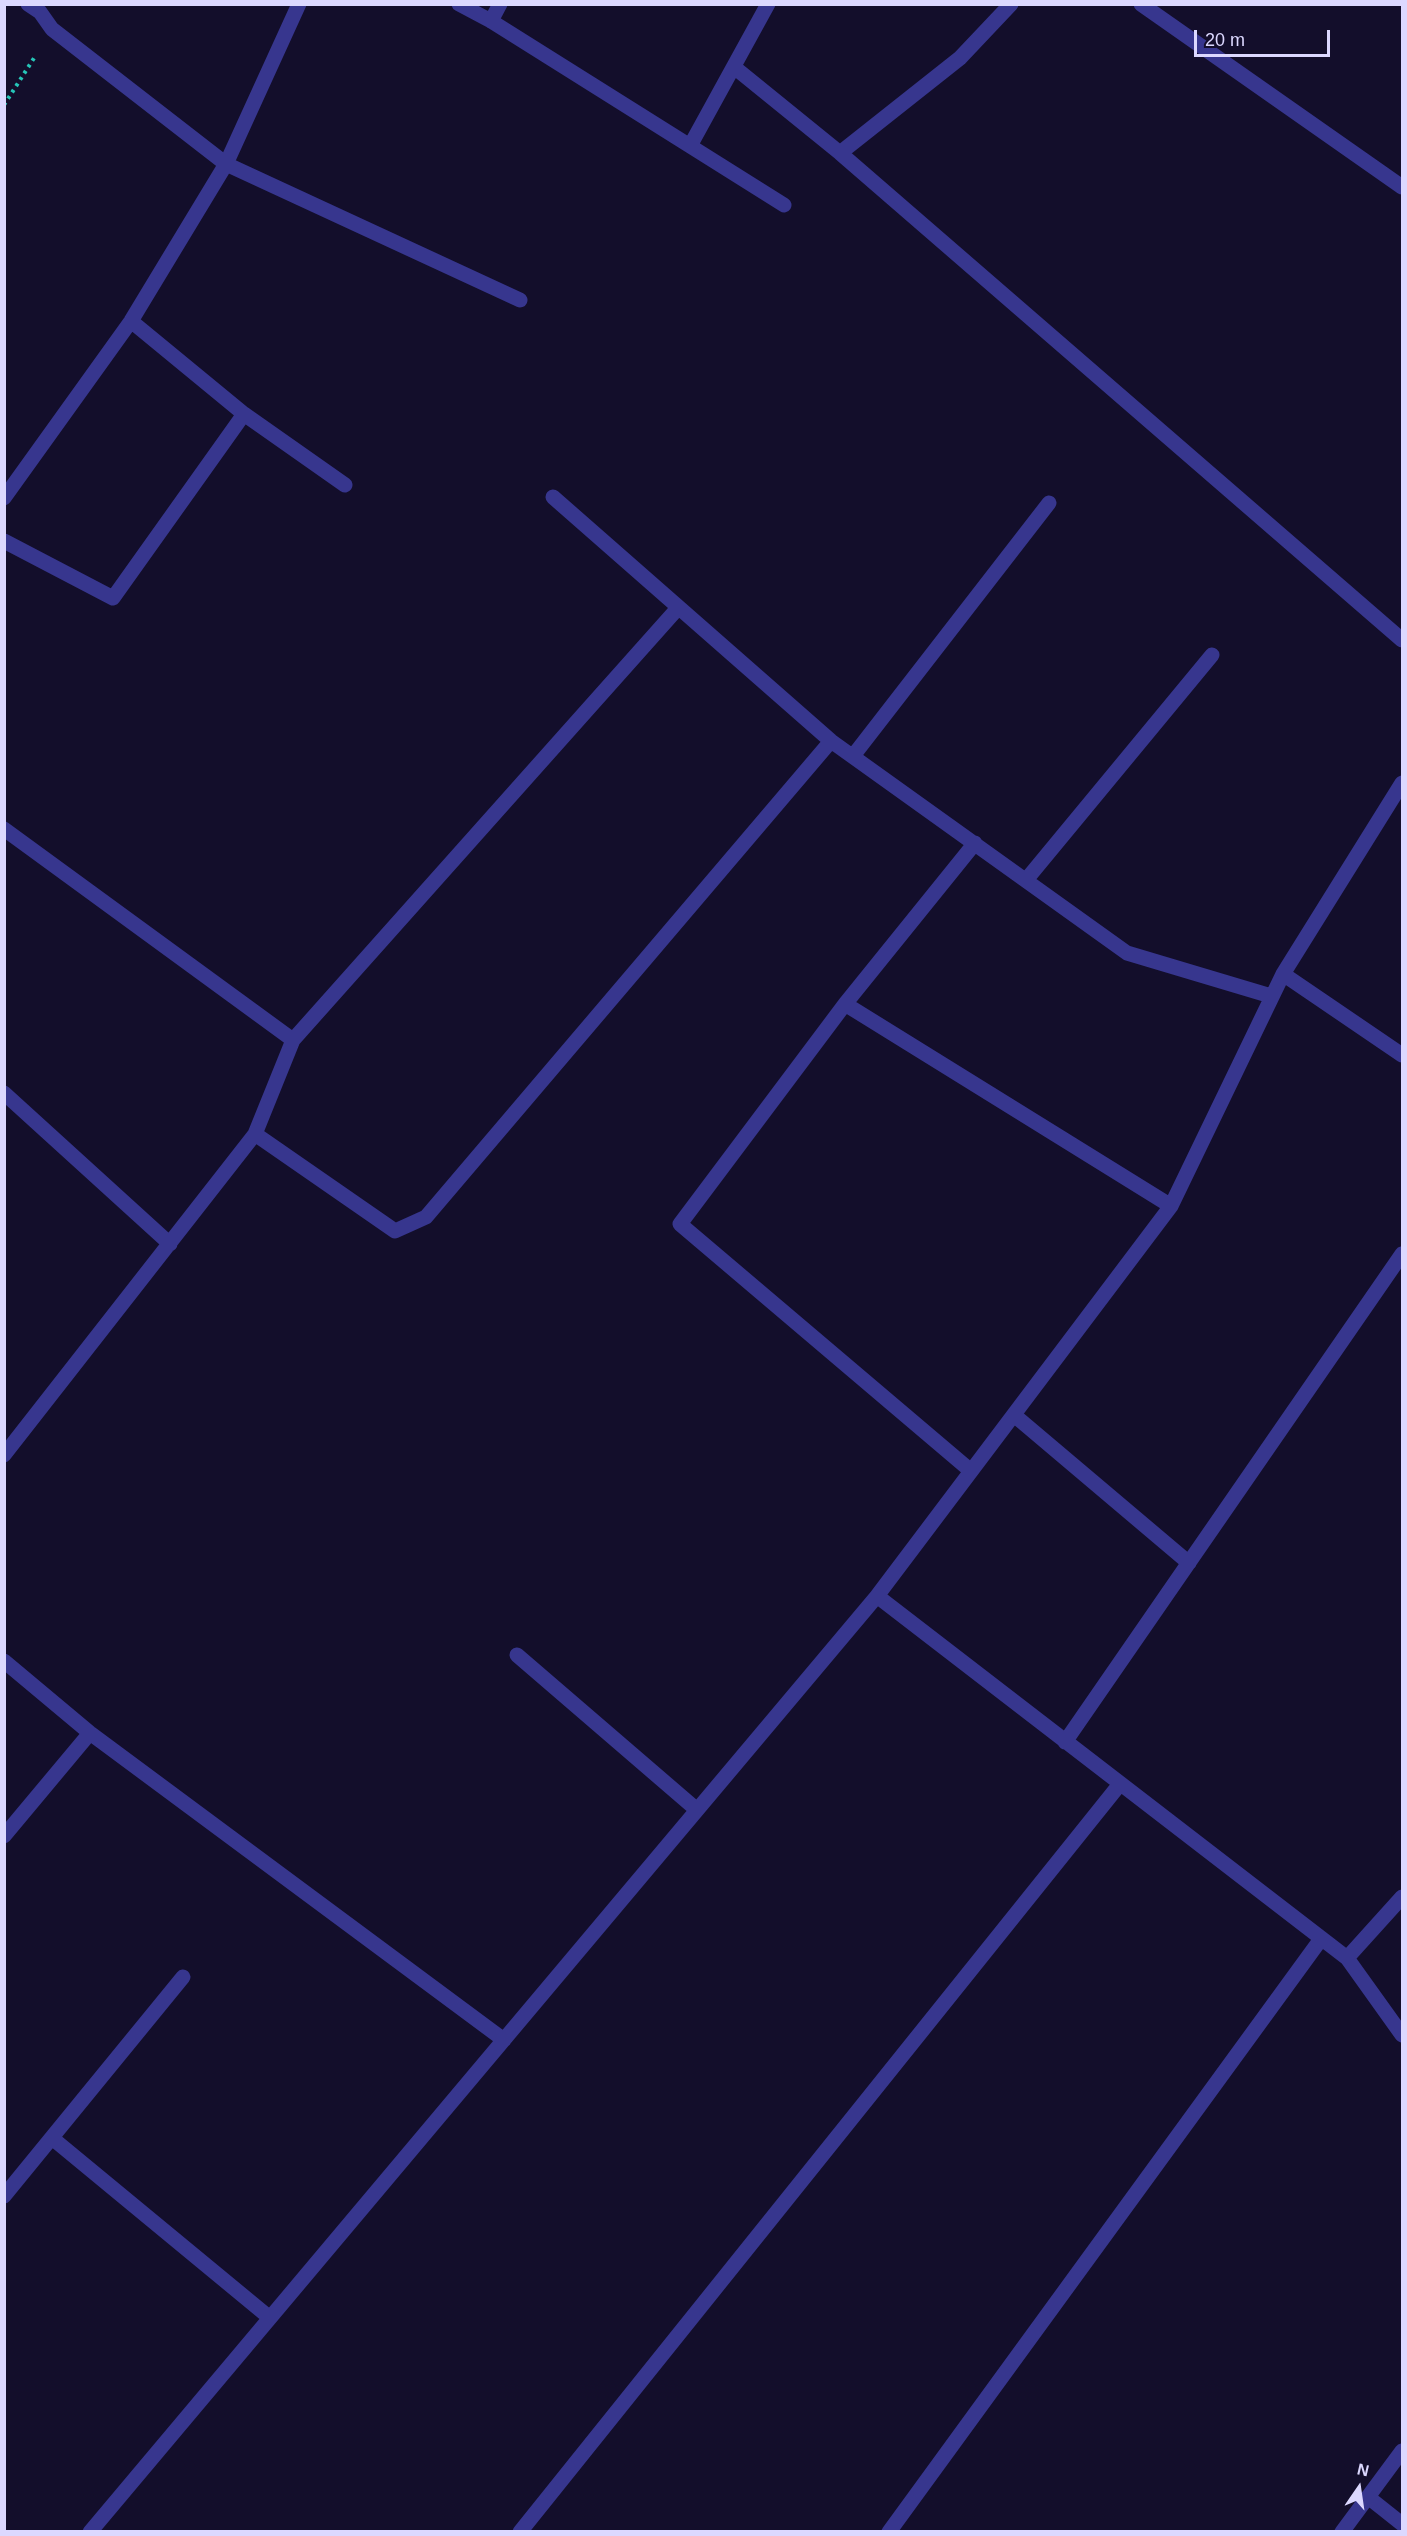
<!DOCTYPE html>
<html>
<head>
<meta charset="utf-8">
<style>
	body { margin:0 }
	#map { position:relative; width:1407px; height:2536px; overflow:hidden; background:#130e2b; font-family:Helvetica,sans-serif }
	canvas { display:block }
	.frame { position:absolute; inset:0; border:6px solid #dcd8ff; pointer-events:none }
	.north { position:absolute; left:1329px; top:2458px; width:60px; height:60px; -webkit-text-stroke:4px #130e2b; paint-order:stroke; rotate:13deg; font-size:16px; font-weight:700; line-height:24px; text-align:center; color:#dcd8ff }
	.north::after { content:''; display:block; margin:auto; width:21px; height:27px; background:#dcd8ff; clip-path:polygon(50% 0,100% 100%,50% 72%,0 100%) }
	.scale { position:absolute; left:1194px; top:30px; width:136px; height:27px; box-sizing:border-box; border:3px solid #dcd8ff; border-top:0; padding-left:8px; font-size:18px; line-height:21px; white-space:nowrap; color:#dcd8ff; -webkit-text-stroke:4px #130e2b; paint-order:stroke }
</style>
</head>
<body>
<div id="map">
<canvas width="1407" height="2536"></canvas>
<div class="frame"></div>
<div class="north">N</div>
<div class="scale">20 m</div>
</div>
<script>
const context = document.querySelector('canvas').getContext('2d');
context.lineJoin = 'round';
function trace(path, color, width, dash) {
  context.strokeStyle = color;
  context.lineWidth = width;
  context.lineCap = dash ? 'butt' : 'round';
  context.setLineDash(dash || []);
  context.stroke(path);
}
trace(new Path2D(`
	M 4,105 L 36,55`), '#26c6b8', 4, [3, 4.5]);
trace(new Path2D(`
	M 28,4 L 40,12 L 52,29 L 226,164 L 520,300
	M 459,4 L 491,21 L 784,205
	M 1141,4 L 1402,187
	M 491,21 L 500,4
	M 734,67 L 840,153 L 1402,640
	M 690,146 L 768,4
	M 840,153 L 960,58 L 1011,4
	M 131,321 L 244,414 L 345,485
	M 553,497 L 831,741 L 1127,953 L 1271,996
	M 4,498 L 131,321 L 226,164 L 299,4
	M 4,541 L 113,598 L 244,414
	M 853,756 L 1049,503
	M 4,829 L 293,1040
	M 1026,880 L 1212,655
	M 1283,974 L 1402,1055
	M 845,1004 L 1171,1206
	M 4,1093 L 170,1244
	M 255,1134 L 395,1231 L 426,1217 L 831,741
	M 1014,1415 L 1189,1563
	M 4,1455 L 255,1134 L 293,1040 L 678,608
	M 971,1471 L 680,1224 L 845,1004 L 975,843
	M 877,1596 L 1171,1206 L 1283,974 L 1402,783
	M 517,1655 L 697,1810
	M 4,1661 L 90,1733 L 504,2040
	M 1065,1742 L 1402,1254
	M 4,1836 L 90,1733
	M 1347,1958 L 1402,2035
	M 52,2138 L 270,2318
	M 4,2196 L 183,1977
	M 1368,2497 L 1402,2524
	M 90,2532 L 877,1596 L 1347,1958 L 1402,1897
	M 520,2532 L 1120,1784
	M 889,2532 L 1321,1939
	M 1342,2532 L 1402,2451`), '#37368e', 15);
</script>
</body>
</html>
